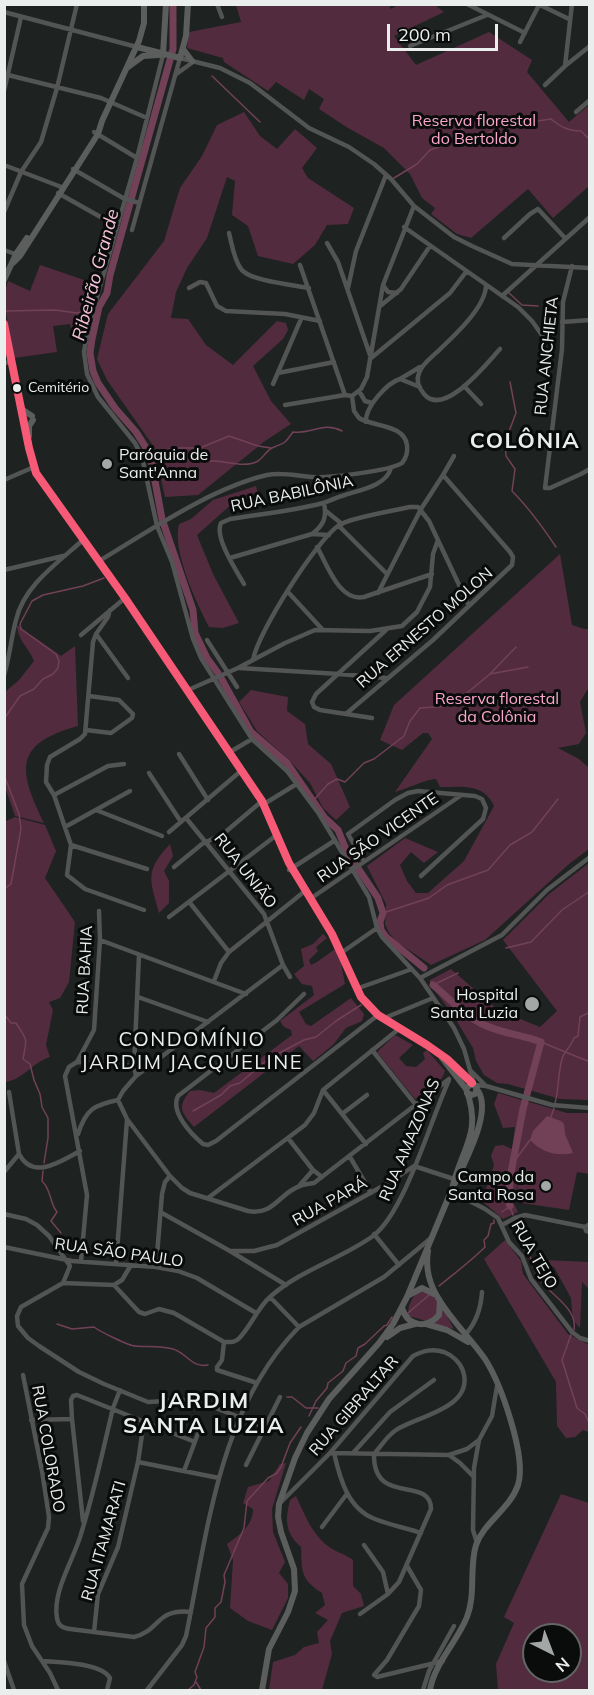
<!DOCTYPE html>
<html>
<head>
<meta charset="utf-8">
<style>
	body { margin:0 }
	#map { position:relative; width:594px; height:1695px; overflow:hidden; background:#1e2220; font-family:Mulish,sans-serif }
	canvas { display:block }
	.frame { position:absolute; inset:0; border:6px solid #eaeeec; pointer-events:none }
	.north { position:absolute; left:522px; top:1623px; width:60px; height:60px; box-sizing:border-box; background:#090c0a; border:2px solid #636664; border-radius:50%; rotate:138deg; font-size:16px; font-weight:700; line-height:24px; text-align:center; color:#eaeeec }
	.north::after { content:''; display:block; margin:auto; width:21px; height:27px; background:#a3a7a5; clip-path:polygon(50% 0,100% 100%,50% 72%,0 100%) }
	.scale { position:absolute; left:387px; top:24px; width:111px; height:27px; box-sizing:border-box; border:3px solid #eaeeec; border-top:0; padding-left:8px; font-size:18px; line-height:21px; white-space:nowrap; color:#eaeeec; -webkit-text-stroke:4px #090c0a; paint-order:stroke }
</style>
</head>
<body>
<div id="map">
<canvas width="594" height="1695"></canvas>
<div class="frame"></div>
<div class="north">N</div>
<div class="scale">200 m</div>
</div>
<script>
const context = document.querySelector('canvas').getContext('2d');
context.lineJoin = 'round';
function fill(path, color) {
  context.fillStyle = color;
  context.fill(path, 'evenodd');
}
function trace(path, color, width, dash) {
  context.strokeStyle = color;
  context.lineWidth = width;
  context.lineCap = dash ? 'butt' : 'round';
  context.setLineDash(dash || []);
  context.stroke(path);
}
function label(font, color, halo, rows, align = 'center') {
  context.font = font + ' Mulish,sans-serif';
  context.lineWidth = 6;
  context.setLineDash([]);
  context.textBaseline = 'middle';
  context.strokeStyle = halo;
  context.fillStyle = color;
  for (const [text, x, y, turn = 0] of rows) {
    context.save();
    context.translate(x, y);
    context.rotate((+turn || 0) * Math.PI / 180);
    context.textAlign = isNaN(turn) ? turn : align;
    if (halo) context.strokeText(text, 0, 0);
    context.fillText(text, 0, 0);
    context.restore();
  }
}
fill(new Path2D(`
	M 388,4 L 391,9 L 398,5 L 435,5 L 444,12 L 394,36 L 416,65 L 489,32 L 532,60 L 527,72 L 569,122 L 589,105 L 589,186 L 553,218 L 528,189 L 471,238 L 457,234 L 431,214 L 435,208 L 422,198 L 410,174 L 384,148 L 348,128 L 319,109 L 324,99 L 309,89 L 304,100 L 276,82 L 268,91 L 224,62 L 223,58 L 187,48 L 189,32 L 241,22 L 236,5 Z
	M 244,112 L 260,136 L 277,149 L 295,129 L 317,148 L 302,168 L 308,178 L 354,208 L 348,224 L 327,225 L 315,245 L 293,264 L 258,256 L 248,226 L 232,215 L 235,181 L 227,177 L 207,238 L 187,268 L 176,292 L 171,318 L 188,319 L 206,345 L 233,365 L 277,321 L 286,323 L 288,330 L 283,339 L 253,366 L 271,401 L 291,424 L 265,441 L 198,495 L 165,497 L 154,447 L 107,380 L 97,359 L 108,314 L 164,241 L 180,188 L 202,156 L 217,125 Z
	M 40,265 L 96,284 L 81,335 L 71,329 L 70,324 L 53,326 L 57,352 L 14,358 C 11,336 0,301 8,281 L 30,291 Z
	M 256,486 L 258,495 L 234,502 L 197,535 L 213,574 L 239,623 L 223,628 L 209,627 C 196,602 172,551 179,524 L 191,519 L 213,500 Z
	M 560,554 L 572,625 L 584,629 L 589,629 L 590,690 L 587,690 L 580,702 L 586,733 L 579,744 L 558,748 L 579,759 L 589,768 L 589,849 L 569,864 L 485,940 L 431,965 L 397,942 L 389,933 L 385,924 L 386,904 L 367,866 L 405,838 L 438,852 L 424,863 L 411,852 L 400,865 L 407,881 L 416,893 L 428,893 L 464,861 L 494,806 C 484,783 461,787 440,787 L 436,779 C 427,779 406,789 395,792 L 432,739 L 428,733 L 423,733 L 402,750 L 380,740 L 394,705 Z
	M 17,625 L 61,656 L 75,646 L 78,726 C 12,744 19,771 44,823 L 15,816 L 5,787 L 5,692 L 19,680 L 34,661 C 28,646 18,641 17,625 Z
	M 251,690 L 288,697 L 287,711 L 305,724 L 308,744 L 331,764 L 350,807 L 336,820 L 323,808 L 310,783 L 290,761 L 257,731 L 239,702 Z
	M 15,817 L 45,825 L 56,851 L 45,878 L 75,922 L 69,982 L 60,998 L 49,1002 L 53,1010 L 46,1045 L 50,1057 C 33,1062 23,1080 5,1082 L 4,822 Z
	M 170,844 L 173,856 L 164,871 L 169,881 L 169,903 L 159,913 C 150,879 144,872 170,844 Z
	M 589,863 L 589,1100 L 560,1099 L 508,1084 L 497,1083 L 484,1075 L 476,1061 L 473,1048 L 453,1015 L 430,984 L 430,980 L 451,969 L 498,1010 L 540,1027 L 557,1011 L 503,940 L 549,894 Z
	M 323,934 L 327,938 L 316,947 L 318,951 L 309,960 L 311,965 L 317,962 L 335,949 L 341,963 L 345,984 L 299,1012 L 306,1024 L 311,1026 L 351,998 L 364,1014 L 362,1021 L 346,1028 L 333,1045 L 313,1061 L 299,1046 L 194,1127 C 181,1112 177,1107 190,1091 L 200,1090 L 214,1093 L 292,1035 L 291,1030 L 284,1027 L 280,1021 L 314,995 L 312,986 L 302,984 L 294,974 L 304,966 L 301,949 L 313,944 Z
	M 395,1035 L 413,1045 L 399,1058 L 406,1066 L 416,1067 L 425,1059 L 423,1053 L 427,1050 L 445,1071 L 442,1078 L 415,1099 L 377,1052 Z
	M 498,1093 L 567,1113 L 589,1113 L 589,1174 L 577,1172 L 569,1210 L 515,1202 L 518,1183 L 513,1202 L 518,1212 L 503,1219 L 482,1201 L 494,1165 L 491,1156 L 495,1146 L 503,1145 L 512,1149 L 515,1127 L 503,1128 L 494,1104 Z
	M 505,1240 L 521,1261 L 523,1274 L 568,1334 L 589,1345 L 589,1432 L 583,1430 L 575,1437 L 566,1438 L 557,1426 L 556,1382 L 484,1259 Z
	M 538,1251 L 545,1260 L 589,1262 L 589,1289 L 582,1282 L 580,1328 L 573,1320 L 571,1298 L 554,1267 L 539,1263 Z
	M 420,1290 L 430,1292 L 442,1307 L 454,1329 L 409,1316 C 406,1308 413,1295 420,1290 Z
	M 286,1463 L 272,1509 L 273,1532 L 285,1562 L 279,1573 L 288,1584 L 288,1598 L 272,1630 L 248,1621 L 230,1608 L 233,1560 L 227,1544 C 240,1535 253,1525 253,1509 L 243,1503 L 248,1487 L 269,1481 L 280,1464 Z
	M 561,1494 L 589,1503 L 589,1690 L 498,1690 L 496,1664 L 514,1623 L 504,1617 ZM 534,1635 L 570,1635 L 570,1671 L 534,1671 Z
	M 296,1496 C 306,1517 314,1540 336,1551 C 342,1554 346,1555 353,1560 L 353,1586 L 361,1594 L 364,1606 L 342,1613 L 330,1641 L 332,1654 L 322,1690 L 269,1690 L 273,1662 L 295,1655 L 304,1647 L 319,1643 L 317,1632 L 328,1620 L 315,1613 L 325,1605 L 322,1593 C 300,1579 302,1571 301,1547 C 285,1533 285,1520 290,1500 Z`), '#522c3e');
fill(new Path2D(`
	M 547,1116 L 561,1121 L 564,1124 L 565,1134 L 573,1153 C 557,1157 541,1152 530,1140 L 533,1131 Z`), '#724158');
trace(new Path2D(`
	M 212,76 L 260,122
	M 394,178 L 417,164 L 430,150 L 449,143 L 454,133 L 461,128 L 469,138 L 480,139 L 497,127 L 551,119 C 561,127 568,131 581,131 L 590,140
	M 509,293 L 522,305 L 538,306
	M 6,311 L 55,310 L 77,313 L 87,311
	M 96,311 L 99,311
	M 510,382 L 516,413 L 505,442 L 506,456 L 515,469 L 512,491 C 529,508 542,526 556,547
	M 175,448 L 200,448 L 229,436 L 258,446 L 271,448
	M 150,454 L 174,448 C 193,467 192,460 216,461 C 229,462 246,468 258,461 C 263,458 266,451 272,448 C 286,441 282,447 293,432 C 311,435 323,421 342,431
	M 490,674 L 516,647
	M 4,719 L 20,696 L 34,689 L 43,679 L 53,674 L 58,668 L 59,661 L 56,654 L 21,629 L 20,624 L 32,601 L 43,595 L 83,586 L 104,578
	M 4,775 L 19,814 L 21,829 L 11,884 L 4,889
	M 313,801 L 328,784 L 337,779 L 345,782 L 364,763 L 374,759 L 404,736 L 410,721 L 420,708 L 451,706 L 490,674 L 528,667
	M 383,913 L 429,898 L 447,885 L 488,870 L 510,845 L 532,832 L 558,799
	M 506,948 L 531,942 L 562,910 L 590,891
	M 431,982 L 433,985 L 458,973
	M 4,1014 L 11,1023 L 16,1023 C 28,1042 27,1037 23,1059 L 30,1064 L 34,1080 L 40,1094 L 42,1107 L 48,1118 L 48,1138 L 44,1163
	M 541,1042 L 590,1062
	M 555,1103 C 559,1089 558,1073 562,1059 C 564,1051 571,1047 574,1038 L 578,1036 L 580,1017 L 590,1012
	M 193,1111 L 221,1095 L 230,1086 L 240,1083 L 268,1059 L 304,1040 L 316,1037 L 336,1021 L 361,1005
	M 551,1117 L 554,1108
	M 513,1163 L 530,1140
	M 43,1171 L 42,1181 C 52,1191 49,1202 57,1212 L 51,1221 L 61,1233
	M 502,1212 L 510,1206 L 513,1215
	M 515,1221 C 518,1228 523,1235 526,1242 C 531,1255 531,1269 541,1281 C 552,1296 578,1309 574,1330
	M 439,1286 C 455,1273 471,1261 485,1247 L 484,1240 L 488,1236 L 491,1224 L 494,1223 L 494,1220
	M 408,1313 L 429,1295
	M 57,1324 L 72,1329 L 94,1327 C 99,1331 129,1346 135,1346 C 148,1347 160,1346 173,1349 C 187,1353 191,1368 208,1365
	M 571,1335 L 562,1360 L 577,1408 L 585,1414 L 590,1425
	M 287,1397 L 292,1397 L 306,1408 L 318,1408
	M 309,1416 L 316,1401 L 327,1388 L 328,1383 L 343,1371 L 346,1363 L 356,1356 L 358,1348 L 365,1344 L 384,1326 L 387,1325 L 392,1317
	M 196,1682 L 201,1690
	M 188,1690 L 194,1685 L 197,1677 L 195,1672 L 204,1647 L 206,1628 L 215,1617 L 215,1608 L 221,1602 L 225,1582 L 224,1575 L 244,1528 L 247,1501 L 268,1478 L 277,1473 L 281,1467 L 290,1443 L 301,1427`), '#724158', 1.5);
trace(new Path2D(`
	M 173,4 L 173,49 L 110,275 L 107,293 L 99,307 L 92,339 L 90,353 L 93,371 L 98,383 L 115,408 L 136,432 L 150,454 L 162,519 L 193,610 L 195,633 L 207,658 L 218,673
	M 221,678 L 251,732 L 287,763 L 324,817 L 338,830 L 347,852 L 378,898 L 383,913 L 380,922 L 381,930 L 386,937 L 424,968
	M 433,985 C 449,998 464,1015 482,1024 C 500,1033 522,1035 541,1042 L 523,1109 L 510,1178 C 511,1188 506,1197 510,1206`), '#724158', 7);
trace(new Path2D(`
	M 217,4 L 222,17
	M 467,4 L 525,33
	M 538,4 L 569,19
	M 4,12 L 137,47
	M 520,42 L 539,5
	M 410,46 L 487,15
	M 163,55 L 137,158 L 89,325 L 84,352 L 87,374 L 98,397 L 135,443 L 142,457 L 157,526 L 172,562 L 193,639 L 201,658 L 252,739 L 287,771 L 319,814 L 369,897 L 377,928 L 382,937 L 420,978 L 454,1028 L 464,1049 L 474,1084
	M 565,66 L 590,46
	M 4,74 L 101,98 L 147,118
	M 175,75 L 193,62
	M 545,85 L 565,66 L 572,4
	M 4,91 L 21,17
	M 576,112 L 590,100
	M 94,132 L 137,158
	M 4,165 L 64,188
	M 73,169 L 123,198 L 139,203
	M 58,193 L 113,224
	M 4,212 L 21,172 L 41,142 L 57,88 L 77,4
	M 404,227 L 518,307 L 532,321 L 544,338
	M 132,230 L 180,58 L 220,68 L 250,83 L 309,128 L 349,147 L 374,164 L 391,179 L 414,206 L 454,237 L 472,246 L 512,264 L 590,268
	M 229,233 C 232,245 234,260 241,269 C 249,281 294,285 309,288
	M 504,238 L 530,214 L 538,209 L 565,238
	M 327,243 L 338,262 L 370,355
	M 4,250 L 18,255
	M 300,265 L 345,395
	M 572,266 L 563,302 L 562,349 L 545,488 L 550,488 L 581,474 L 590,469
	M 383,285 L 388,292 L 397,293
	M 486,286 C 485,308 453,337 437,352 C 431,358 422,364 419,373 C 416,380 419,388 424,394 C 444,418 486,364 500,349
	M 189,288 L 200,282 L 206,283 L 217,306 L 226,311 L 285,314 L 320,321
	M 348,288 L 356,251 L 386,175
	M 502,296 L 590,217
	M 379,307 L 401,289 L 430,246
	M 562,322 L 590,320
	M 370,359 L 450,293 L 466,272
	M 4,363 L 12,362
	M 278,373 L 334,362
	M 400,379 L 420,367
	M 273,384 L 301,319
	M 464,386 L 481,404
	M 359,391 L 365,401 L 372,403
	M 285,405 L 345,395 L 352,396 L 361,389 L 367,377 L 383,285 L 414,206
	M 366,422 C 365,407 387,383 400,379 L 420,387
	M 4,480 L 34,467
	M 326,511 L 342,524
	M 339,526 L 387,574
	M 312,534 C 324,525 327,517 324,503
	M 317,547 C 327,564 339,602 364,597 L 432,574
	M 230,558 L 312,534 L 329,535
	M 99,561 C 149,531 211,488 267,475 C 282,472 297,476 312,477 C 329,478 390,471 402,463 C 407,457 408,452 407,445 C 404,424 373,427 359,418 L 354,411 L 352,396
	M 4,570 L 63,556
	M 244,584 C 236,570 214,537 221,523 L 230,519 C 260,514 293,511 323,503 C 330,501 337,497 345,495 C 360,490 386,486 391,468
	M 288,592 L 322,629
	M 378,593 L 421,509 L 443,475
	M 96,634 L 108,617 L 110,610
	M 81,635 L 125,598
	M 207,640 L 237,687
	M 253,660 C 258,632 316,541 339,525 C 349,518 396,510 410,507 L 418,507 L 429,521 L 469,606
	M 239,668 L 339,674 L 386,678
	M 4,675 C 10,656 11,638 16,620 C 24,585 59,562 84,539
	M 128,678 L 96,634 L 93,642 L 85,734 L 80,739 L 50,757 L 47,765 L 46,782 L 54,795 L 71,845 L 67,875 L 85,889 L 144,910
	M 188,690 L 238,668 L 285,643 L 315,630 L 370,631 L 402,626 L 417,612 L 430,587 L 433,554 L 438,540
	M 347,713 L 433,640 L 512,565 L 513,557 L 510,552 L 443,475 L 454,456
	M 372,718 L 320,710 L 314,707 L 312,702 L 316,694 L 386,630
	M 86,730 L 111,733 L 132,718 L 133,714 L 119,700 L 89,696
	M 230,752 L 252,739
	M 179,754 L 208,800
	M 149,773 L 181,822
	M 54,795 L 108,766 L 124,764
	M 264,804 L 295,785
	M 96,810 L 162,836
	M 186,818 L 264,914 L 283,965 L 290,977
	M 65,827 L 130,791
	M 169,832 L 242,770
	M 71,845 L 147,869
	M 364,862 L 348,834 L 395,800 L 408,793 L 418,791 L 475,796 L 482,799 L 486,808 L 483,819 L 421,876
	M 174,867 L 202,844 L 223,834 L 262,801
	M 289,870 L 334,841
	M 310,899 L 460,796
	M 190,903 L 229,952
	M 169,917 L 278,834
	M 100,940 L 246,994
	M 341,953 L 377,928
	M 283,965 L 136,1076 L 123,1091 L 118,1100 L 127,1119 L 170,1176 L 182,1188 L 190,1193 L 248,1211 C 274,1216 279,1193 300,1186 C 304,1184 309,1184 314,1183 L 449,1079
	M 420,978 L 502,935 L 547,890 L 590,857
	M 214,981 L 221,963 L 229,952 L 305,891
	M 356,989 L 412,969
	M 304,994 L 277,1020 L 178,1096 C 170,1112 191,1134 203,1144 L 208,1145 L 216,1141 L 378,1015
	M 138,997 L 208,1022
	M 382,1019 L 433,998
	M 372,1050 L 416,1105
	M 77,1062 L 134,1066
	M 471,1071 L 486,1086
	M 136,1076 L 134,1066 L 139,955
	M 476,1085 L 486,1086 L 552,1105 L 590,1108
	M 323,1090 L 366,1144
	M 342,1114 L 367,1095
	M 78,1134 C 86,1109 94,1105 118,1100
	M 288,1138 L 313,1170 L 322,1177
	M 19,1154 C 33,1181 61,1161 80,1151
	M 350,1157 L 371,1193
	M 4,1172 L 19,1154 L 9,1092
	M 299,1186 L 313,1170
	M 450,1191 L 485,1209 L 498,1218 L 509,1242 L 522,1256 L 531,1279 L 572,1332 L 580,1338 L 590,1341
	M 208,1198 L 305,1125 L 314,1113 L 323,1090 L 400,1028
	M 162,1213 L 230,1251 L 286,1285
	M 4,1214 L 26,1219 L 37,1225 L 49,1236 L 70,1266 L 63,1283
	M 590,1224 L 585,1227 L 586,1231 L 590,1232
	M 502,1225 L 515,1218 L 525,1215 L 585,1227
	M 374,1234 L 399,1265
	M 4,1247 L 72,1261 L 156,1267 L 178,1271 L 197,1278 L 256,1313
	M 230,1251 L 254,1251 L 277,1245 L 390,1182 L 414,1166 L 457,1180
	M 81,1261 L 87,1195 L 65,1076 L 69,1067 L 77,1062 L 94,1030 L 100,940 L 99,911
	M 116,1264 L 127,1120
	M 156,1267 L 162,1194 L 165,1182 L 170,1176
	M 114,1285 L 122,1280 L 131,1265
	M 270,1297 L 299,1327
	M 465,1335 C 476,1323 481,1308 482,1292
	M 224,1342 L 174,1313 L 159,1309 L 145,1314 L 139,1312 L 114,1285 L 63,1283 L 21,1307 L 17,1316 L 18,1326 L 28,1338 L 39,1346 L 79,1372 L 104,1384 L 148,1402 L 183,1400 L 205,1404 L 265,1427
	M 224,1342 C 228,1342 233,1343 237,1340 C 247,1333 258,1307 270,1297 C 300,1270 341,1259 373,1236 C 405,1212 431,1119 449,1080
	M 224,1342 L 222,1360 L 217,1367 L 217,1370 L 257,1383
	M 23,1375 L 42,1471 L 49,1517 L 48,1528 L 22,1584 L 24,1625 L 32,1646 L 50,1673 L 58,1690
	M 120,1390 L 113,1408 C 103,1450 94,1493 81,1534 C 74,1559 52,1592 57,1618 C 58,1626 63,1628 70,1629 L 134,1637 C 160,1631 156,1608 191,1612
	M 31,1420 L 72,1419
	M 330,1453 L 449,1455 L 467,1449 L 479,1440
	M 334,1453 C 340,1479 348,1509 375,1519 C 390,1525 406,1528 421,1533
	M 353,1453 L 390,1412 L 434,1380
	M 449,1455 L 460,1463 L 473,1476
	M 138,1462 L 219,1478
	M 246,1465 L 280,1397
	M 184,1471 L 200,1428
	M 279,1504 L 330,1453 L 413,1356 C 423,1351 432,1348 444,1352 C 452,1355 460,1362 463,1371 C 475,1408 417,1416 396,1430 C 387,1436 381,1446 374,1454 C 373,1507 431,1475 431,1509 L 399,1582 L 388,1594 L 360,1614
	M 83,1521 L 72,1419 L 71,1400 L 73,1396 L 77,1395 L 195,1442
	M 322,1527 L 346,1495
	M 477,1543 L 473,1530 L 474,1468 L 479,1440 L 492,1416 L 497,1386
	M 364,1545 L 383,1572 L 388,1594
	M 407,1566 L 421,1590 L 419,1606 L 387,1660 L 374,1675 L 377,1677 L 443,1661
	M 94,1632 L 98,1594 L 118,1547 L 138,1462 L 144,1421
	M 4,1661 L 14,1690
	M 42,1661 C 59,1662 101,1663 110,1678 L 107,1690
	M 147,1690 L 182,1645 L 186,1636 C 208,1530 219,1408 299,1327 L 384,1277 L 431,1238
	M 423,1690 L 429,1671 L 454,1626`), '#535454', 4.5);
trace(new Path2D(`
	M 137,47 L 180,58 L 186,36 L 188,4
	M 183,49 L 192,61
	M 163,55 L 166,4
	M 128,67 L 143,56 L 159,55
	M 13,263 L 20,256 L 98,134 L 102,121 L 139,41 L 144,23 L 144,4
	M 4,280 L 16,254 L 27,238
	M 4,324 L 29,448 L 36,473 L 125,598 L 262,801 L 289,863 L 332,934 L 361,997 L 378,1015 L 427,1045 L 447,1059 L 473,1084
	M 20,408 L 32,416
	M 29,436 L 29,426 L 33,420
	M 442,1058 L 466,1089
	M 453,1186 L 457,1180 C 466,1158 492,1112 478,1091
	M 409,1295 L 422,1288 L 434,1294
	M 402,1308 C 408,1327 427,1329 439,1315 L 440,1301 C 430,1286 425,1269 428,1251
	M 426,1324 L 447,1330 L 468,1342
	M 387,1337 L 400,1328 L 415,1324
	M 262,1690 L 269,1649 L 288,1612 L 295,1591 L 294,1569 L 281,1532 L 278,1517 L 279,1504 L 295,1458 L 307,1433 L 329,1399 L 379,1343 L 393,1324 L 407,1297 L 452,1189 C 461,1148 483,1134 466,1089 L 471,1084 L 477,1087 L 475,1094 L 472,1095 L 467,1093
	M 430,1690 C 434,1664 457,1642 467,1617 C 476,1594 469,1568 476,1545 C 484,1522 510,1509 518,1485 C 527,1457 501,1384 485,1359 C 471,1339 453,1322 440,1301`), '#5c5e5d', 6);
trace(new Path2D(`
	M 4,324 L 29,448 L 36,473 L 125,598 L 262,801 L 289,863 L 332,934 L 361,997 L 378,1015 L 427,1045 L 447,1059 L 472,1083`), '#f75a77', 8);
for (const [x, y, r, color] of [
	[17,388,5,"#eaeeec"],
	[107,464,6,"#a3a7a5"],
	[532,1004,8,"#a3a7a5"],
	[546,1186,6,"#a3a7a5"]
]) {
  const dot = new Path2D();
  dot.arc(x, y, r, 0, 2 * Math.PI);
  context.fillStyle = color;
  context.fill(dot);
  trace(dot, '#090c0a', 2);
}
label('14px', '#eaeeec', '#090c0a', [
	["Cemitério",28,388]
], 'left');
label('16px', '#fca6cc', '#090c0a', [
	["Reserva florestal",474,121],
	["do Bertoldo",474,139],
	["Reserva florestal",497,699],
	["da Colônia",497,717]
]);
label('16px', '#eaeeec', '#090c0a', [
	["RUA ANCHIETA",547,356,-84],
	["RUA BABILÔNIA",292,494,-12],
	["RUA ERNESTO MOLON",425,628,-41],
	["RUA SÃO VICENTE",378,838,-35],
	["RUA UNIÃO",245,871,52],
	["RUA BAHIA",85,970,-87],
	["RUA AMAZONAS",410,1140,-67],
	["RUA PARÁ",330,1202,-29],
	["RUA SÃO PAULO",119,1253,8],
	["RUA TEJO",534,1255,60],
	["RUA GIBRALTAR",354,1406,-49],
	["RUA COLORADO",48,1449,80],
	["RUA ITAMARATI",104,1541,-74]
]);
label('16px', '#eaeeec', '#090c0a', [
	["Paróquia de",119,455,"left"],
	["Sant'Anna",119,473,"left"],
	["Hospital",518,995],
	["Santa Luzia",518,1013],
	["Campo da",534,1177],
	["Santa Rosa",534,1195]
], 'right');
label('italic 18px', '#f7c2d9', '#090c0a', [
	["Ribeirão Grande",96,275,-75]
]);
context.letterSpacing = '1.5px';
label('20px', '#eaeeec', '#090c0a', [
	["CONDOMÍNIO",192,1040],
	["JARDIM JACQUELINE",192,1063]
]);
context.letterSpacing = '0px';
context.letterSpacing = '1.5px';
label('bold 22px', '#eaeeec', '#090c0a', [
	["COLÔNIA",525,441],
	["JARDIM",204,1401],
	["SANTA LUZIA",204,1426]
]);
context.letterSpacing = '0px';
</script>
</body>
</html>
